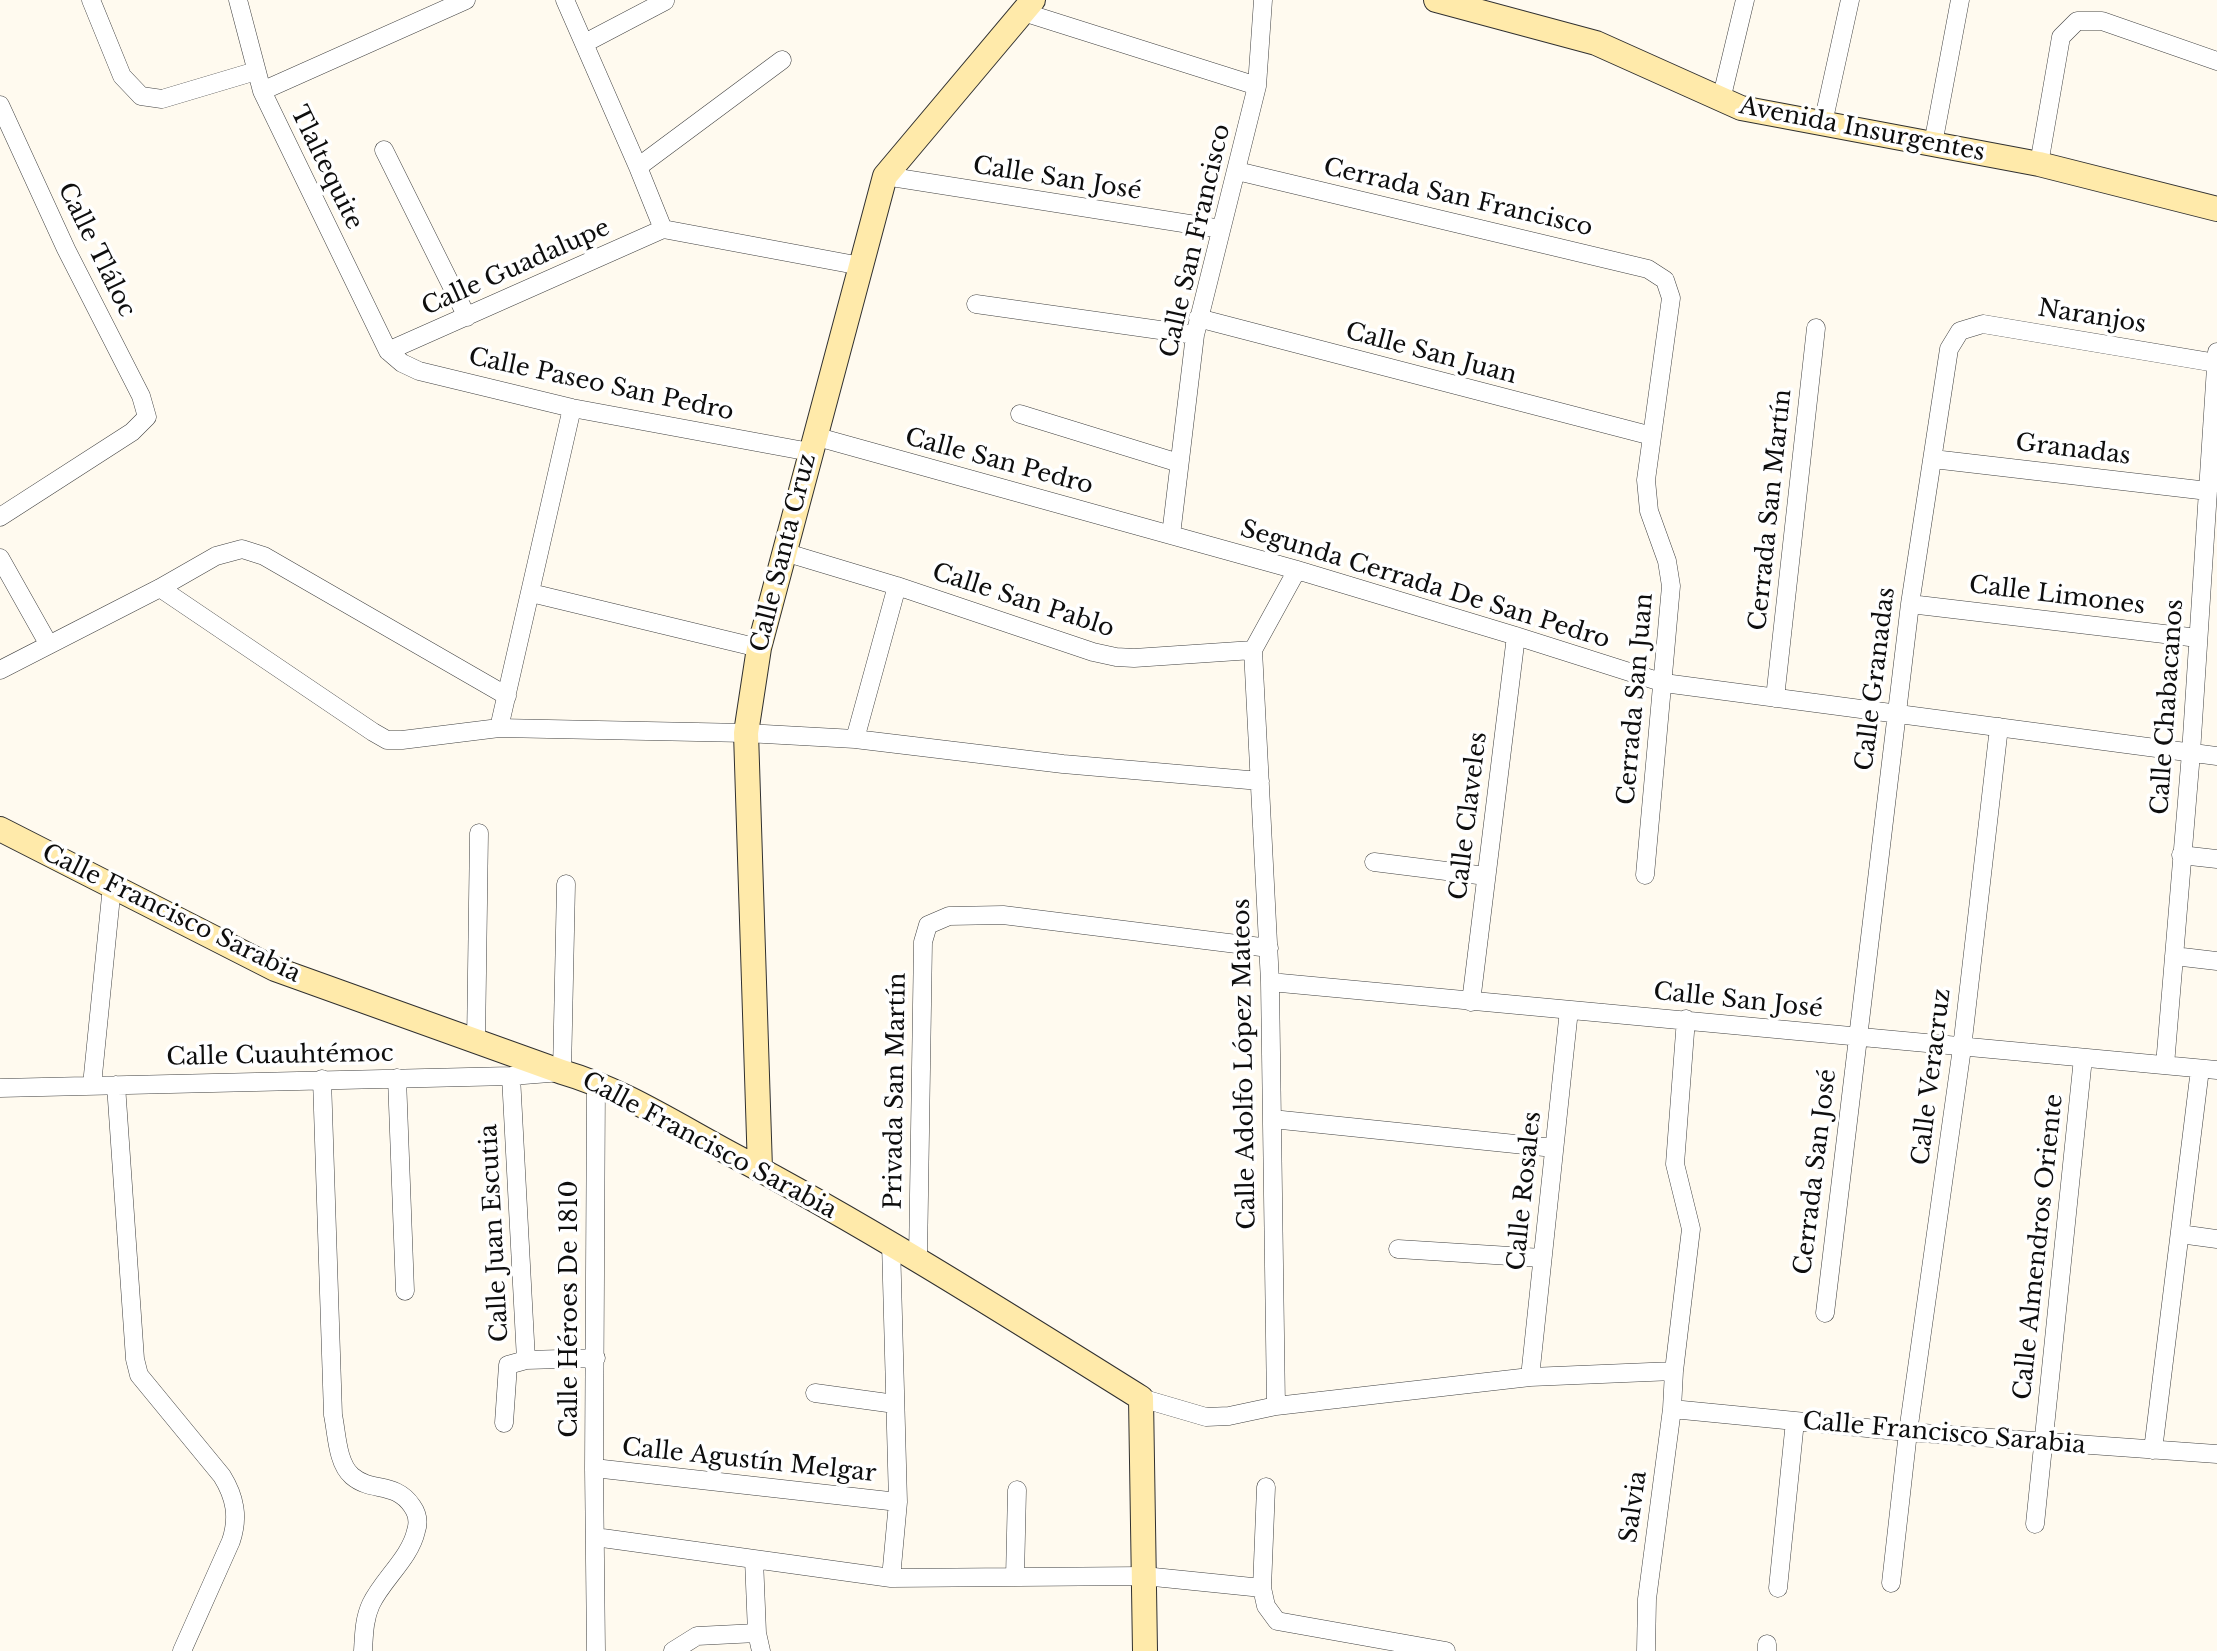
<!DOCTYPE html>
<html>
<head>
<meta charset="utf-8">
<style>
	body { margin:0 }
	canvas { display:block; background:#fffaef }
</style>
</head>
<body>
<canvas width="2217" height="1651"></canvas>
<script>
const context = document.querySelector('canvas').getContext('2d');
context.lineJoin = 'round';
function trace(path, color, width, dash) {
  context.strokeStyle = color;
  context.lineWidth = width;
  context.lineCap = dash ? 'butt' : 'round';
  context.setLineDash(dash || []);
  context.stroke(path);
}
function label(font, color, halo, rows, align = 'center') {
  context.font = font + ' "Libre Baskerville",serif';
  context.lineWidth = 7;
  context.setLineDash([]);
  context.textBaseline = 'middle';
  context.strokeStyle = halo;
  context.fillStyle = color;
  for (const [text, x, y, turn = 0] of rows) {
    context.save();
    context.translate(x, y);
    context.rotate((+turn || 0) * Math.PI / 180);
    context.textAlign = isNaN(turn) ? turn : align;
    if (halo) context.strokeText(text, 0, 0);
    context.fillText(text, 0, 0);
    context.restore();
  }
}
const street = new Path2D(`
	M 91,0 L 122,76 L 141,96 L 162,99 L 256,71
	M 238,0 L 262,91 L 388,351 L 402,363 L 419,371 L 572,408 L 810,452
	M 565,0 L 638,167 L 663,229
	M 1023,12 L 1257,86
	M 585,43 L 665,1
	M 262,91 L 466,0
	M 1721,100 L 1745,0
	M 0,105 L 66,249 L 141,396 L 147,417 L 132,432 L 0,517
	M 1823,123 L 1850,0
	M 1933,144 L 1960,0
	M 384,150 L 467,317
	M 2039,164 L 2061,37 L 2077,21 L 2102,21 L 2217,61
	M 638,167 L 782,60
	M 1237,171 L 1648,269 L 1665,280 L 1671,298 L 1646,480 L 1649,511 L 1667,561 L 1671,586 L 1645,875
	M 885,176 L 1221,229
	M 976,304 L 1195,335
	M 1198,318 L 1652,436
	M 388,351 L 663,229 L 861,266
	M 1020,414 L 1179,463
	M 814,436 L 1297,570 L 1516,636 L 1664,683 L 2217,756
	M 1933,459 L 2208,491
	M 1171,535 L 1195,335 L 1257,86 L 1263,0
	M 784,552 L 897,586 L 1093,652 L 1116,657 L 1134,658 L 1253,650
	M 0,558 L 49,645
	M 160,588 L 373,732 L 387,740 L 402,740 L 499,728 L 746,733 L 855,739 L 1063,764 L 1260,781
	M 531,593 L 759,648
	M 1910,604 L 2198,638
	M 1253,650 L 1270,982 L 1276,1406
	M 1253,650 L 1297,570
	M 0,670 L 160,588 L 216,556 L 242,549 L 264,556 L 507,696
	M 1775,698 L 1816,328
	M 499,728 L 572,408
	M 855,739 L 897,586
	M 2181,855 L 2217,859
	M 1374,862 L 1486,876
	M 2174,956 L 2217,961
	M 1270,982 L 2217,1070
	M 1471,1002 L 1516,636
	M 476,1042 L 479,833
	M 2165,1065 L 2191,753 L 2217,352
	M 511,1076 L 526,1360
	M 397,1078 L 405,1291
	M 322,1079 L 333,1415 C 337,1434 337,1463 352,1476 C 372,1493 395,1481 412,1506 C 417,1513 419,1522 416,1531 C 410,1558 383,1579 371,1604 C 364,1619 364,1635 363,1651
	M 596,1082 L 594,1468 L 596,1651
	M 92,1085 L 112,886
	M 116,1085 L 135,1359 L 139,1375 L 222,1476 C 235,1497 239,1517 231,1541 L 182,1651
	M 0,1088 L 511,1076 L 562,1072 L 566,884
	M 1272,1119 L 1554,1148
	M 2180,1234 L 2217,1239
	M 891,1243 L 898,1502 L 891,1578
	M 1398,1249 L 1542,1258
	M 918,1258 L 923,942 L 928,925 L 949,916 L 1003,915 L 1269,948
	M 1825,1313 L 1910,604 L 1949,349 L 1960,331 L 1983,324 L 2216,363
	M 1530,1377 L 1569,1010
	M 815,1393 L 895,1404
	M 1141,1398 L 1206,1417 L 1229,1416 L 1276,1406 L 1530,1377 L 1674,1371
	M 1672,1409 L 1908,1432 L 2217,1454
	M 504,1423 L 508,1365 L 526,1360 L 596,1358
	M 2153,1450 L 2200,1069
	M 594,1468 L 898,1502
	M 1266,1487 L 1262,1588 L 1266,1606 L 1277,1621 L 1446,1651
	M 2035,1524 L 2083,1058
	M 595,1537 L 891,1578 L 1144,1576 L 1262,1588
	M 754,1559 L 757,1633
	M 1015,1577 L 1017,1490
	M 1891,1583 L 1908,1432 L 1962,1048 L 1999,727
	M 1778,1588 L 1795,1421
	M 673,1651 L 697,1636 L 757,1633 L 761,1651
	M 1646,1651 L 1647,1599 L 1672,1409 L 1674,1371 L 1691,1229 L 1675,1164 L 1686,1019
	M 1767,1651 L 1767,1644`);
const secondary = new Path2D(`
	M 1436,0 L 1596,43 L 1741,108 L 2039,164 L 2217,209
	M 0,829 L 275,969 L 562,1072 C 621,1089 675,1124 729,1153 C 871,1228 1005,1313 1141,1398 L 1145,1651
	M 760,1169 L 746,733 L 759,648 L 885,176 L 1033,0`);
trace(street, '#414141', 19);
trace(secondary, '#303030', 26);
trace(street, '#fff', 18);
trace(secondary, '#ffeaaa', 24);
label('24px', '#0e0e0e', '#fff', [
	["Avenida Insurgentes",1862,130,11],
	["Tlaltequite",326,168,64],
	["Calle San José",1057,179,9],
	["Cerrada San Francisco",1458,198,13],
	["Calle San Francisco",1196,241,-77],
	["Calle Tláloc",96,250,64],
	["Calle Guadalupe",516,268,-24],
	["Naranjos",2092,317,9],
	["Calle San Juan",1431,354,15],
	["Calle Paseo San Pedro",601,385,12],
	["Granadas",2073,450,7],
	["Calle San Pedro",999,462,15],
	["Cerrada San Martín",1771,510,-84],
	["Calle Santa Cruz",784,553,-76],
	["Segunda Cerrada De San Pedro",1425,585,17],
	["Calle Limones",2057,596,7],
	["Calle San Pablo",1023,601,18],
	["Calle Granadas",1876,679,-83],
	["Cerrada San Juan",1636,699,-85],
	["Calle Chabacanos",2168,707,-86],
	["Calle Claveles",1469,816,-83],
	["Calle Francisco Sarabia",171,914,26],
	["Calle San José",1738,1001,6],
	["Calle Cuauhtémoc",280,1056,-1],
	["Calle Adolfo López Mateos",1245,1064,-91],
	["Calle Veracruz",1932,1077,-83],
	["Privada San Martín",896,1091,-89],
	["Calle Francisco Sarabia",709,1146,28],
	["Cerrada San José",1816,1172,-83],
	["Calle Rosales",1525,1191,-84],
	["Calle Juan Escutia",495,1233,-93],
	["Calle Almendros Oriente",2039,1247,-84],
	["Calle Héroes De 1810",570,1309,-90],
	["Calle Francisco Sarabia",1944,1434,5],
	["Calle Agustín Melgar",749,1461,6],
	["Salvia",1634,1507,-82]
]);
</script>
</body>
</html>
